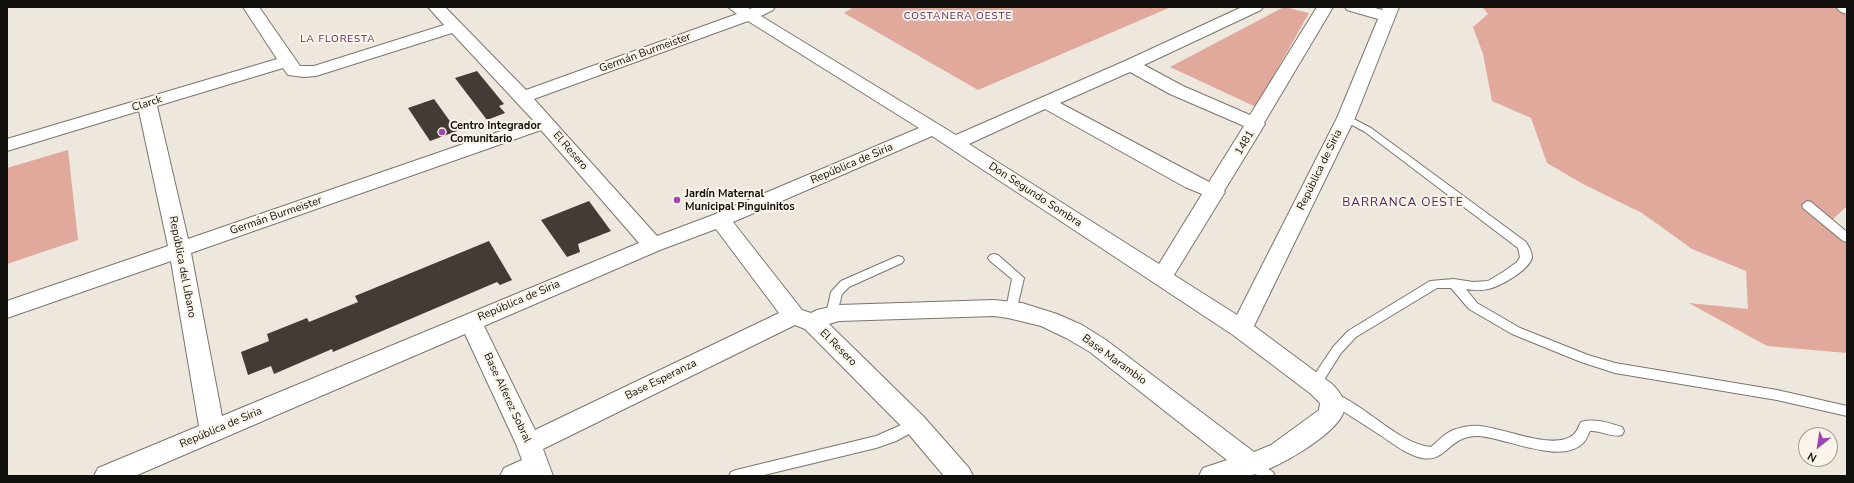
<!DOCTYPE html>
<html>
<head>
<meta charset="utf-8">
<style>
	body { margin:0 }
	#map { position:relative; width:1854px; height:483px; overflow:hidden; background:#eee7dd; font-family:"Nunito Sans",sans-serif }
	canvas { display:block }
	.frame { position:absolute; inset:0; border:8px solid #12100c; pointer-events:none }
	.north { position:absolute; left:1798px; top:427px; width:40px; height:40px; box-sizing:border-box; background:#fbf4ea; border:1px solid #9e9991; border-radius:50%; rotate:210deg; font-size:11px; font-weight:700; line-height:16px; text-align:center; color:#12100c }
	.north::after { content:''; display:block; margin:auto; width:14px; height:18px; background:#a046b1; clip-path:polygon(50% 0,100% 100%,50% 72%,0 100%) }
</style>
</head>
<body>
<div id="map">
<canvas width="1854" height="483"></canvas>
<div class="frame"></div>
<div class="north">N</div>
</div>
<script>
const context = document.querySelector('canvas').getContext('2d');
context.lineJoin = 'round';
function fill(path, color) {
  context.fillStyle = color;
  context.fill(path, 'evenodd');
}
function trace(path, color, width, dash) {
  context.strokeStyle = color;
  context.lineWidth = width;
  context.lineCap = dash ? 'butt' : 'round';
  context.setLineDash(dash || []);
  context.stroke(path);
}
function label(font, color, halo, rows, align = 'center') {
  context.font = font + ' "Nunito Sans",sans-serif';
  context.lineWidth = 4;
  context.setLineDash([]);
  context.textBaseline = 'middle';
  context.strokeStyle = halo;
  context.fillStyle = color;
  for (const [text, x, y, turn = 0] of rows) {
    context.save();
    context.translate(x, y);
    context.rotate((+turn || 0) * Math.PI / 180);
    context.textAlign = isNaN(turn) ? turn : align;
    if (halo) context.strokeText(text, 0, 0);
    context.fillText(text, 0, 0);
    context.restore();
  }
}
fill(new Path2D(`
	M 854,7 L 1171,7 L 978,90 L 844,13 Z
	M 1284,7 L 1309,13 L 1256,107 L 1170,67 Z
	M 1482,7 L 1847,7 L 1847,206 L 1831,221 L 1847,243 L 1847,353 L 1767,346 L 1689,303 L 1748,309 L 1746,271 L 1692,249 L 1642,213 L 1583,184 L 1547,163 L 1531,118 L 1492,101 L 1483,54 L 1473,27 L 1488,14 Z
	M 68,150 L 78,240 L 7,264 L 7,168 Z`), '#e1a89c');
fill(new Path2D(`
	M 477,71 L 504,104 L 499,106 L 505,113 L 487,120 L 455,78 Z
	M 434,99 L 457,131 L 430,141 L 408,108 Z
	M 589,201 L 611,231 L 578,244 L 580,252 L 567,257 L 541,220 Z
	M 489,241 L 512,280 L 500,285 L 497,282 L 333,352 L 332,349 L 274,374 L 271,366 L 248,375 L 241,352 L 269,341 L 267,334 L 307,318 L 309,322 L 358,302 L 355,296 Z`), '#433b35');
const service = new Path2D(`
	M 1346,115 L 1371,128 L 1526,242 C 1528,246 1532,251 1532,257 C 1530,270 1499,287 1488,289 C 1480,291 1473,290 1466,289 L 1477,303 L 1520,328 L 1588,355 L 1615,363 L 1777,390 L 1847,406 L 1847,416 L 1777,400 L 1615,373 L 1581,362 L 1512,334 L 1469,309 L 1451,288 L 1437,288 L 1356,337 L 1341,353 L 1319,388 L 1315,389 L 1311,388 L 1309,384 L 1311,380 L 1333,347 L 1348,331 L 1430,281 L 1454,279 L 1473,282 L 1488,281 L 1503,272 L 1517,262 L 1520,257 L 1518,248 L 1365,132 L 1343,120 L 1341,118 L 1343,116 Z
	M 1807,201 L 1811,202 L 1847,232 L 1847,242 L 1843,241 L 1803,208 L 1802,205 Z
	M 994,254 L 998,255 L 1024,278 L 1016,312 L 1008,312 L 1006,309 L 1012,279 L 990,261 L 988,258 L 990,255 Z
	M 898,256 L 902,257 L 904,260 L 902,263 L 849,287 L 842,294 L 836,317 L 828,317 L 826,314 L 831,292 L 841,281 Z
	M 1333,393 C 1365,404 1398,444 1431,447 C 1438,441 1444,434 1453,430 C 1462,427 1471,425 1480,426 C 1504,428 1554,451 1573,435 C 1577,432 1579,426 1581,422 C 1595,418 1609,423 1622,427 L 1624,431 L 1622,435 C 1611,438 1601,430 1590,431 C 1588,434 1587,439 1584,442 C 1563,466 1506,438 1479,436 C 1448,435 1447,463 1422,458 C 1407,455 1392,443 1380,435 C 1363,424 1346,413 1328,402 L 1327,398 L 1328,394 Z
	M 915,419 L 920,420 L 922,424 L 920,428 L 896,441 L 876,448 L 760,476 L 729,476 L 731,472 L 736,470 L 876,436 Z
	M 1251,458 L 1273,472 L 1275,476 C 1263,476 1250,477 1244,464 L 1246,460 Z`);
const minor = new Path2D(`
	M 243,7 L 259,7 L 300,66 L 314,66 L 444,25 L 428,7 L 445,7 L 526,90 L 737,14 L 728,7 L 747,7 L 750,9 L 754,7 L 775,7 L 773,10 L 761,16 L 956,135 L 1125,61 L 1242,7 L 1263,7 L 1261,10 L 1144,65 L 1183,86 L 1250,115 L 1317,7 L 1333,7 L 1264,123 L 1265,124 L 1224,191 L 1225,192 L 1174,275 L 1237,315 L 1337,118 L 1378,19 L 1347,10 L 1345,7 L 1372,7 L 1382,10 L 1383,7 L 1399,7 L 1355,118 L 1254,326 L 1332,384 C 1339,391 1347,401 1344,411 C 1337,435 1272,472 1248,476 C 1233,478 1215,476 1199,476 L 1203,468 L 1227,460 L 1090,352 L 1066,338 L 1041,326 L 1008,318 L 994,316 L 839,321 L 829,324 L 924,417 L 969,468 L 973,476 L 944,476 L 906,431 L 805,329 L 795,325 L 543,449 L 553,476 L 500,476 L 504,468 L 522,460 L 516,444 L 465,334 L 135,476 L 94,476 L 98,468 L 199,426 L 171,261 L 7,318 L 7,301 L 168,246 L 139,111 L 7,151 L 7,139 L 277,59 ZM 748,21 L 919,128 L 713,215 L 657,236 L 534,99 ZM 452,33 L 533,120 L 188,239 L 157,106 L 283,68 L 288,75 L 304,77 L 316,76 ZM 1130,72 L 1170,94 L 1244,126 L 1209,182 L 1060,103 ZM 1045,109 L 1185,187 L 1202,194 L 1159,264 L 969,144 ZM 541,130 L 639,243 L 222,416 L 191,253 ZM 932,136 L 1233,335 L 1311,394 L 1320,403 L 1319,410 L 1271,445 L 1254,452 L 1106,340 L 1082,325 L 1057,314 L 1022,303 L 994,300 L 839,305 L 817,310 L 811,313 L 802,310 L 733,222 ZM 716,229 L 779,313 L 535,430 L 484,326 L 660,250 Z
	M 1836,7 L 1847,7 L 1847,14 L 1841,12 Z`);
trace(service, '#7b756c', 2);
trace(minor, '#7b756c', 2);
fill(service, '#fff');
fill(minor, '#fff');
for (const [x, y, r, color] of [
	[442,132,4,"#a046b1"],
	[677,200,4,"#a046b1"]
]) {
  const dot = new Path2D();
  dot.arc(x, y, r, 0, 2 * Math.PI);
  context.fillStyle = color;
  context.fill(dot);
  trace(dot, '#fbf4ea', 1.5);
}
context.letterSpacing = '1px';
label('10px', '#52265a', '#fbf4ea', [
	["COSTANERA OESTE",958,17],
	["LA FLORESTA",338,40]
]);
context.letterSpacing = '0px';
label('11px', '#12100c', '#fbf4ea', [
	["Germán Burmeister",645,53,-20],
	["Clarck",147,104,-17],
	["1481",1245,143,-59],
	["El Resero",570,151,49],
	["República de Siria",852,164,-23],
	["República de Siria",1320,170,-64],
	["Don Segundo Sombra",1035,195,33],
	["Germán Burmeister",276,216,-19],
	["República del Líbano",182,267,79],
	["República de Siria",519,301,-23],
	["El Resero",838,348,45],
	["Base Marambio",1114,360,36],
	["Base Esperanza",661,380,-26],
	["Base Alferez Sobral",507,398,65],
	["República de Siria",221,428,-23]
]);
label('bold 11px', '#12100c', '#fbf4ea', [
	["Centro Integrador",450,126],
	["Comunitario",450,139],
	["Jardín Maternal",685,194],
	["Municipal Pinguinitos",685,207]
], 'left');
context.letterSpacing = '1px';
label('12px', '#52265a', '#fbf4ea', [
	["BARRANCA OESTE",1403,203]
]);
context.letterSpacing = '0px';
</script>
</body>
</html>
